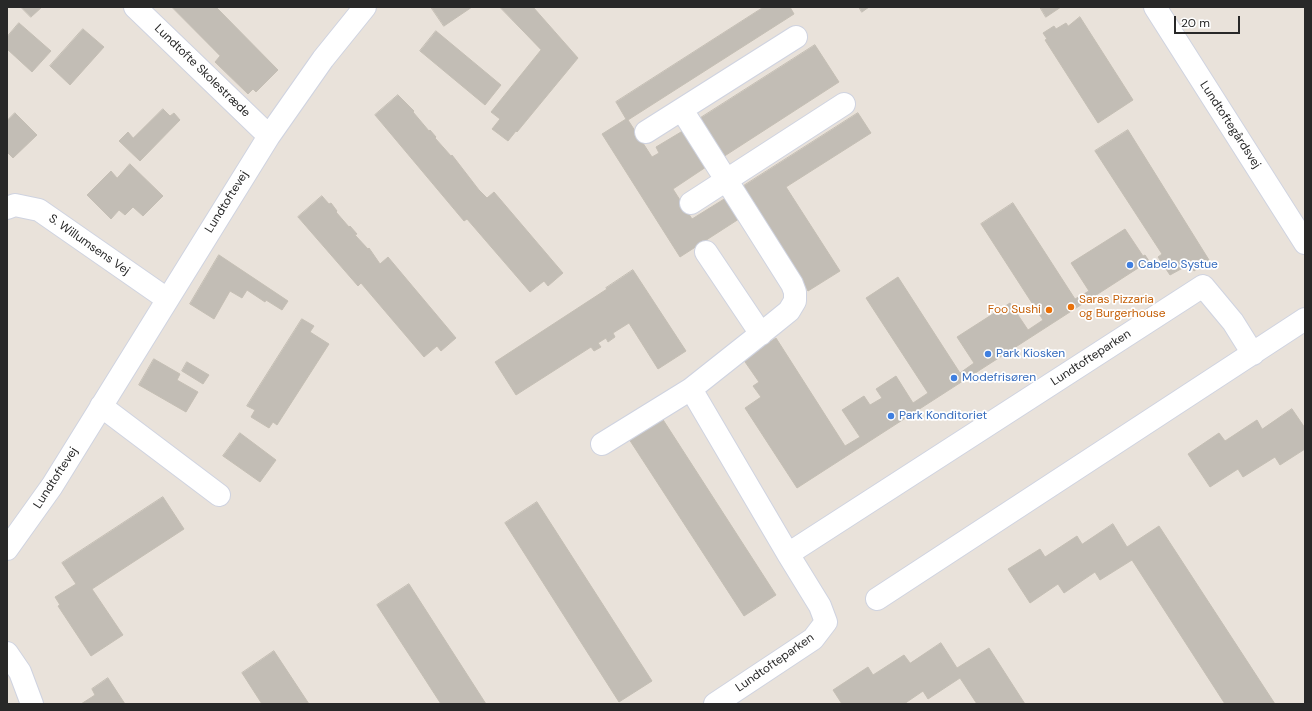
<!DOCTYPE html>
<html>
<head>
<meta charset="utf-8">
<style>
	body { margin:0 }
	#map { position:relative; width:1312px; height:711px; overflow:hidden; background:#e9e2da; font-family:"DM Sans",sans-serif }
	canvas { display:block }
	.frame { position:absolute; inset:0; border:8px solid #282828; pointer-events:none }
	.scale { position:absolute; left:1174px; top:16px; width:66px; height:18px; box-sizing:border-box; border:2px solid #282828; border-top:0; padding-left:5px; font-size:12px; line-height:14px; white-space:nowrap; color:#282828; -webkit-text-stroke:3px #fff; paint-order:stroke }
</style>
</head>
<body>
<div id="map">
<canvas width="1312" height="711"></canvas>
<div class="frame"></div>
<div class="scale">20 m</div>
</div>
<script>
const context = document.querySelector('canvas').getContext('2d');
context.lineJoin = 'round';
function fill(path, color) {
  context.fillStyle = color;
  context.fill(path, 'evenodd');
}
function trace(path, color, width, dash) {
  context.strokeStyle = color;
  context.lineWidth = width;
  context.lineCap = dash ? 'butt' : 'round';
  context.setLineDash(dash || []);
  context.stroke(path);
}
function label(font, color, halo, rows, align = 'center') {
  context.font = font + ' "DM Sans",sans-serif';
  context.lineWidth = 3.5;
  context.setLineDash([]);
  context.textBaseline = 'middle';
  context.strokeStyle = halo;
  context.fillStyle = color;
  for (const [text, x, y, turn = 0] of rows) {
    context.save();
    context.translate(x, y);
    context.rotate((+turn || 0) * Math.PI / 180);
    context.textAlign = isNaN(turn) ? turn : align;
    if (halo) context.strokeText(text, 0, 0);
    context.fillText(text, 0, 0);
    context.restore();
  }
}
const building = new Path2D(`
	M 21,7 L 42,7 L 31,17 Z
	M 172,7 L 216,7 L 278,70 L 256,92 L 253,89 L 248,94 L 215,62 L 220,56 Z
	M 431,7 L 472,7 L 444,26 Z
	M 500,7 L 533,7 L 578,58 L 517,132 L 516,131 L 508,141 L 492,129 L 500,119 L 491,112 L 541,50 Z
	M 764,7 L 790,7 L 794,14 L 628,120 L 652,157 L 659,153 L 656,147 L 686,129 L 709,165 L 673,189 L 692,219 L 729,196 L 742,217 L 680,257 L 602,134 L 626,119 L 616,102 Z
	M 859,7 L 869,7 L 862,12 Z
	M 1040,7 L 1061,7 L 1046,17 Z
	M 1080,17 L 1133,100 L 1098,123 L 1045,40 L 1047,39 L 1043,33 L 1054,26 L 1056,29 L 1066,23 L 1068,26 Z
	M 19,23 L 51,51 L 32,72 L 7,49 L 7,37 Z
	M 83,29 L 104,47 L 70,85 L 50,66 Z
	M 436,31 L 501,85 L 485,105 L 420,51 Z
	M 815,45 L 839,82 L 723,157 L 699,119 Z
	M 398,95 L 414,111 L 413,112 L 429,131 L 430,130 L 436,137 L 435,138 L 451,156 L 452,155 L 479,190 L 487,198 L 494,192 L 563,273 L 548,286 L 544,281 L 530,292 L 467,219 L 464,221 L 375,115 Z
	M 163,109 L 170,116 L 174,113 L 180,120 L 140,161 L 119,141 L 128,132 L 133,138 Z
	M 15,113 L 37,135 L 13,158 L 7,152 L 7,121 Z
	M 858,113 L 871,133 L 786,187 L 840,271 L 808,291 L 742,187 Z
	M 1128,130 L 1209,260 L 1194,271 L 1190,264 L 1170,275 L 1158,257 L 1162,254 L 1095,151 Z
	M 130,164 L 163,196 L 143,216 L 133,207 L 125,215 L 119,210 L 111,219 L 87,195 L 111,171 L 117,178 Z
	M 322,196 L 329,204 L 331,203 L 337,211 L 336,212 L 349,227 L 350,226 L 357,234 L 355,235 L 368,249 L 369,248 L 380,264 L 388,257 L 456,338 L 441,351 L 437,346 L 424,357 L 361,283 L 358,286 L 298,217 Z
	M 1013,203 L 1075,299 L 1089,291 L 1071,263 L 1125,229 L 1143,256 L 1145,255 L 1149,261 L 797,488 L 745,408 L 761,397 L 753,386 L 759,382 L 743,359 L 776,338 L 845,446 L 860,437 L 842,410 L 864,396 L 870,405 L 882,398 L 876,389 L 896,376 L 913,403 L 928,393 L 866,298 L 898,277 L 960,373 L 974,363 L 957,337 L 1010,303 L 1028,330 L 1043,320 L 981,224 Z
	M 219,255 L 288,301 L 282,310 L 266,300 L 265,302 L 247,290 L 242,298 L 230,291 L 214,319 L 190,304 Z
	M 633,270 L 686,351 L 658,369 L 629,323 L 613,333 L 615,337 L 608,342 L 606,338 L 598,343 L 601,347 L 594,351 L 591,347 L 516,395 L 495,362 L 607,289 L 606,288 Z
	M 302,319 L 314,326 L 310,332 L 329,344 L 277,425 L 273,422 L 269,428 L 251,417 L 255,410 L 247,406 Z
	M 154,359 L 180,374 L 177,380 L 198,392 L 186,412 L 139,385 Z
	M 187,362 L 209,375 L 203,384 L 182,371 Z
	M 1292,409 L 1305,428 L 1305,449 L 1280,465 L 1275,457 L 1243,477 L 1238,469 L 1210,487 L 1188,454 L 1219,433 L 1225,441 L 1257,420 L 1262,429 Z
	M 660,415 L 776,595 L 744,616 L 627,436 Z
	M 240,433 L 276,460 L 260,482 L 223,456 Z
	M 163,497 L 184,529 L 92,589 L 123,635 L 91,656 L 58,606 L 60,605 L 55,597 L 76,584 L 62,563 Z
	M 537,502 L 652,681 L 619,702 L 505,523 Z
	M 1113,524 L 1127,547 L 1159,526 L 1275,704 L 1225,704 L 1132,560 L 1100,580 L 1095,572 L 1064,593 L 1058,584 L 1030,603 L 1008,569 L 1040,549 L 1045,557 L 1077,536 L 1082,544 Z
	M 409,584 L 486,704 L 441,704 L 377,605 Z
	M 941,643 L 957,668 L 989,648 L 1025,704 L 977,704 L 960,678 L 928,699 L 923,691 L 904,704 L 842,704 L 833,690 L 868,667 L 873,675 L 904,655 L 910,663 Z
	M 274,651 L 309,704 L 262,704 L 242,673 Z
	M 108,678 L 125,704 L 81,704 L 95,695 L 92,689 Z`);
fill(building, '#c2bdb5');
trace(building, '#c4beb4', 1);
const minor = new Path2D(`
	M 135,7 L 269,136
	M 1155,7 L 1305,243
	M 646,132 L 796,37
	M 691,203 L 844,104
	M 7,208 L 15,205 L 39,210 L 167,299
	M 706,252 L 761,334
	M 691,389 L 788,554
	M 101,406 L 219,495
	M 602,444 L 691,389 L 773,324 L 789,311 L 795,301 L 795,292 L 792,284 L 682,110
	M 7,549 L 52,486 L 269,136 L 323,59 L 365,7
	M 877,599 L 1305,319
	M 7,653 L 20,672 L 32,704
	M 715,704 L 813,639 L 826,622 L 820,606 L 788,554 L 1203,286 L 1233,322 L 1253,354`);
trace(minor, '#cfd3e0', 24);
trace(minor, '#fff', 22);
for (const [x, y, r, color] of [
	[1130,265,4,"#3f7fe0"],
	[1071,307,4,"#e8710a"],
	[1049,310,4,"#e8710a"],
	[988,354,4,"#3f7fe0"],
	[954,378,4,"#3f7fe0"],
	[891,416,4,"#3f7fe0"]
]) {
  const dot = new Path2D();
  dot.arc(x, y, r, 0, 2 * Math.PI);
  context.fillStyle = color;
  context.fill(dot);
  trace(dot, '#fff', 1.5);
}
label('12px', '#282828', '#fff', [
	["Lundtofte Skolestræde",202,71,44],
	["Lundtoftegårdsvej",1230,125,57],
	["Lundtoftevej",227,202,-58],
	["S. Willumsens Vej",89,245,35],
	["Lundtofteparken",1091,358,-33],
	["Lundtoftevej",56,478,-57],
	["Lundtofteparken",775,663,-35]
]);
label('12px', '#366cbe', '#fff', [
	["Cabelo Systue",1138,265],
	["Park Kiosken",996,354],
	["Modefrisøren",962,378],
	["Park Konditoriet",899,416]
], 'left');
label('12px', '#c56008', '#fff', [
	["Saras Pizzaria",1079,300],
	["og Burgerhouse",1079,314],
	["Foo Sushi",1041,310,"right"]
], 'left');
</script>
</body>
</html>
